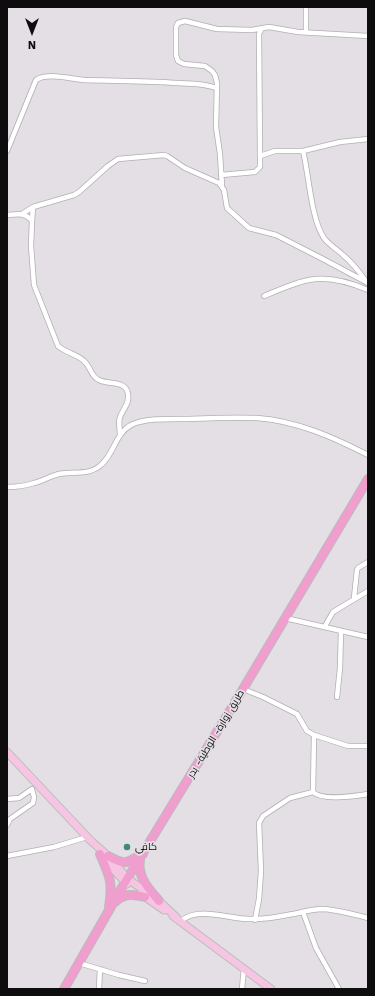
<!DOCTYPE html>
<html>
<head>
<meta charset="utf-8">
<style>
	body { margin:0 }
	#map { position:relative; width:375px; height:996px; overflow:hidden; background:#e3dfe4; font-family:"Work Sans",sans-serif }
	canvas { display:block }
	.frame { position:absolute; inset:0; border:8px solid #0e0d0e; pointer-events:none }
	.north { position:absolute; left:12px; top:12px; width:40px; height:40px; -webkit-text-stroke:3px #e3dfe4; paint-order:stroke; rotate:180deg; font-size:11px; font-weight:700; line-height:16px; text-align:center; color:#0e0d0e }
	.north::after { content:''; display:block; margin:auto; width:14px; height:18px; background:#0e0d0e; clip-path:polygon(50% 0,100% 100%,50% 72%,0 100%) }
</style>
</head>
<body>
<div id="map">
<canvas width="375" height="996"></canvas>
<div class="frame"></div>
<div class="north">N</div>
</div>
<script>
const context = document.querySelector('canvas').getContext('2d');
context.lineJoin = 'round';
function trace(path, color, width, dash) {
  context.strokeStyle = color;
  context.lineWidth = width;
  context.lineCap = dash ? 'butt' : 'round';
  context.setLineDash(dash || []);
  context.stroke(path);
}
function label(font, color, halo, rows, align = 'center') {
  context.font = font + ' "Work Sans",Cairo,sans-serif';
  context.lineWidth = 3.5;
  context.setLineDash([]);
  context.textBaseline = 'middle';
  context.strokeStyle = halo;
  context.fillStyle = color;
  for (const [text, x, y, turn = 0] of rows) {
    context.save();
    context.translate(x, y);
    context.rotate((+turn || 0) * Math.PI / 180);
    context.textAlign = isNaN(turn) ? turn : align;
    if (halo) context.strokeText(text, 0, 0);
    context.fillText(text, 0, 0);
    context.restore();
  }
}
const street = new Path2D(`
	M 306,32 L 306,7
	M 7,151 L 36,80 C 47,72 71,79 84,80 C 115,81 146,81 177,83 C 189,84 204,83 216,88
	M 303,151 C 309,175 311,219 324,238 C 329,245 337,249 343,255 C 351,262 359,271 365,280
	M 260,156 L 259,34 L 262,28
	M 221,175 L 255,172 L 260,167 L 260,156 L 275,151 L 303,151 L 340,142 L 368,139
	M 222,186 L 220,154 L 216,127 L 217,83 L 215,75 L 212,71 L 205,66 L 184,64 L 178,61 L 176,55 L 176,27 L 178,23 L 185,21 L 217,29 L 252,30 L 269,27 L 298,32 L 368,36
	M 22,214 L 33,207 L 74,195 L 79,192 L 108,166 L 118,159 L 164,155 L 167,156 L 185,168 L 219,183 L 224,190 L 227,208 L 249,228 L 276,235 L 321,258 L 368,283
	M 7,215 C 17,214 25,212 32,221 L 31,246 L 34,285 L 58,346 C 66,353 77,354 84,361 C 91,367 91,377 99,380 C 109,385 126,380 128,394 C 130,403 123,409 120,417 C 118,422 120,429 120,435
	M 32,221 L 33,207
	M 264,296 C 307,278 323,271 368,290
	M 7,487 C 16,487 25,486 34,483 C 43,481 50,476 59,474 C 74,471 90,476 102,464 C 114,453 116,433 131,425 C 145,418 171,419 188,419 C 211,418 234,417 257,418 C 297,421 333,437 368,455
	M 354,598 L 357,570 L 358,568 L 368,562
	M 285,618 L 368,637
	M 325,626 L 333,612 L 368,591
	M 243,689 L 263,697 L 297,714 L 307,731 L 314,735 L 348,746 L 368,746
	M 337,697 L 340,668 L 341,631
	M 313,792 L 314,735
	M 7,799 L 19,798 L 32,789
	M 7,825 L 10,819 L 33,803 L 34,797 L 32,790
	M 7,856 L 54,847 L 87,837
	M 303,912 L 316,948 L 339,989
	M 255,920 L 259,899 L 261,871 L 259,823 L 263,816 L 290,798 L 313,792 C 322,801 356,796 368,794
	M 181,921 C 199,906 228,919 250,919 C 266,920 282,916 298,913 C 306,911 314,909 323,909 C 338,910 353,914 368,918
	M 79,963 L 119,975 L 145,981
	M 99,989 L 100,969
	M 242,989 L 244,968`);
const primary = new Path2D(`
	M 7,752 L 90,840 L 108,856 L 128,879 L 159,901 L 177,918
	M 104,859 L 127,884
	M 141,894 L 164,910
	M 173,916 L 271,989`);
const highway = new Path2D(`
	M 100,854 C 110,877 113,882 109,907
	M 108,856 C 128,867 125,862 143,854
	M 140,860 C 137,877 149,889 159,901
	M 115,902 C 124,893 134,894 145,897
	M 64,989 L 124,884 L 243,689 L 368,479`);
trace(street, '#b2aeb3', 6);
trace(primary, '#bcbbbc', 9);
trace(highway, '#bcbbbc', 10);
trace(street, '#fff', 4.5);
trace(primary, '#f6c5e2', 7);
trace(highway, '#f09ece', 8);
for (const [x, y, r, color] of [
	[127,847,4,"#42887f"]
]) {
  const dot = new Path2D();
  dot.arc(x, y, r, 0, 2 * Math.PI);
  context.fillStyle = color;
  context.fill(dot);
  trace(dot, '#e3dfe4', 1.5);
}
label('10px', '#0e0d0e', '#e3dfe4', [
	["طريق زوارة- الوطية- بدر",216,734,-59]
]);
label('10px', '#0e0d0e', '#e3dfe4', [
	["كافي",135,847]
], 'left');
</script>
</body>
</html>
